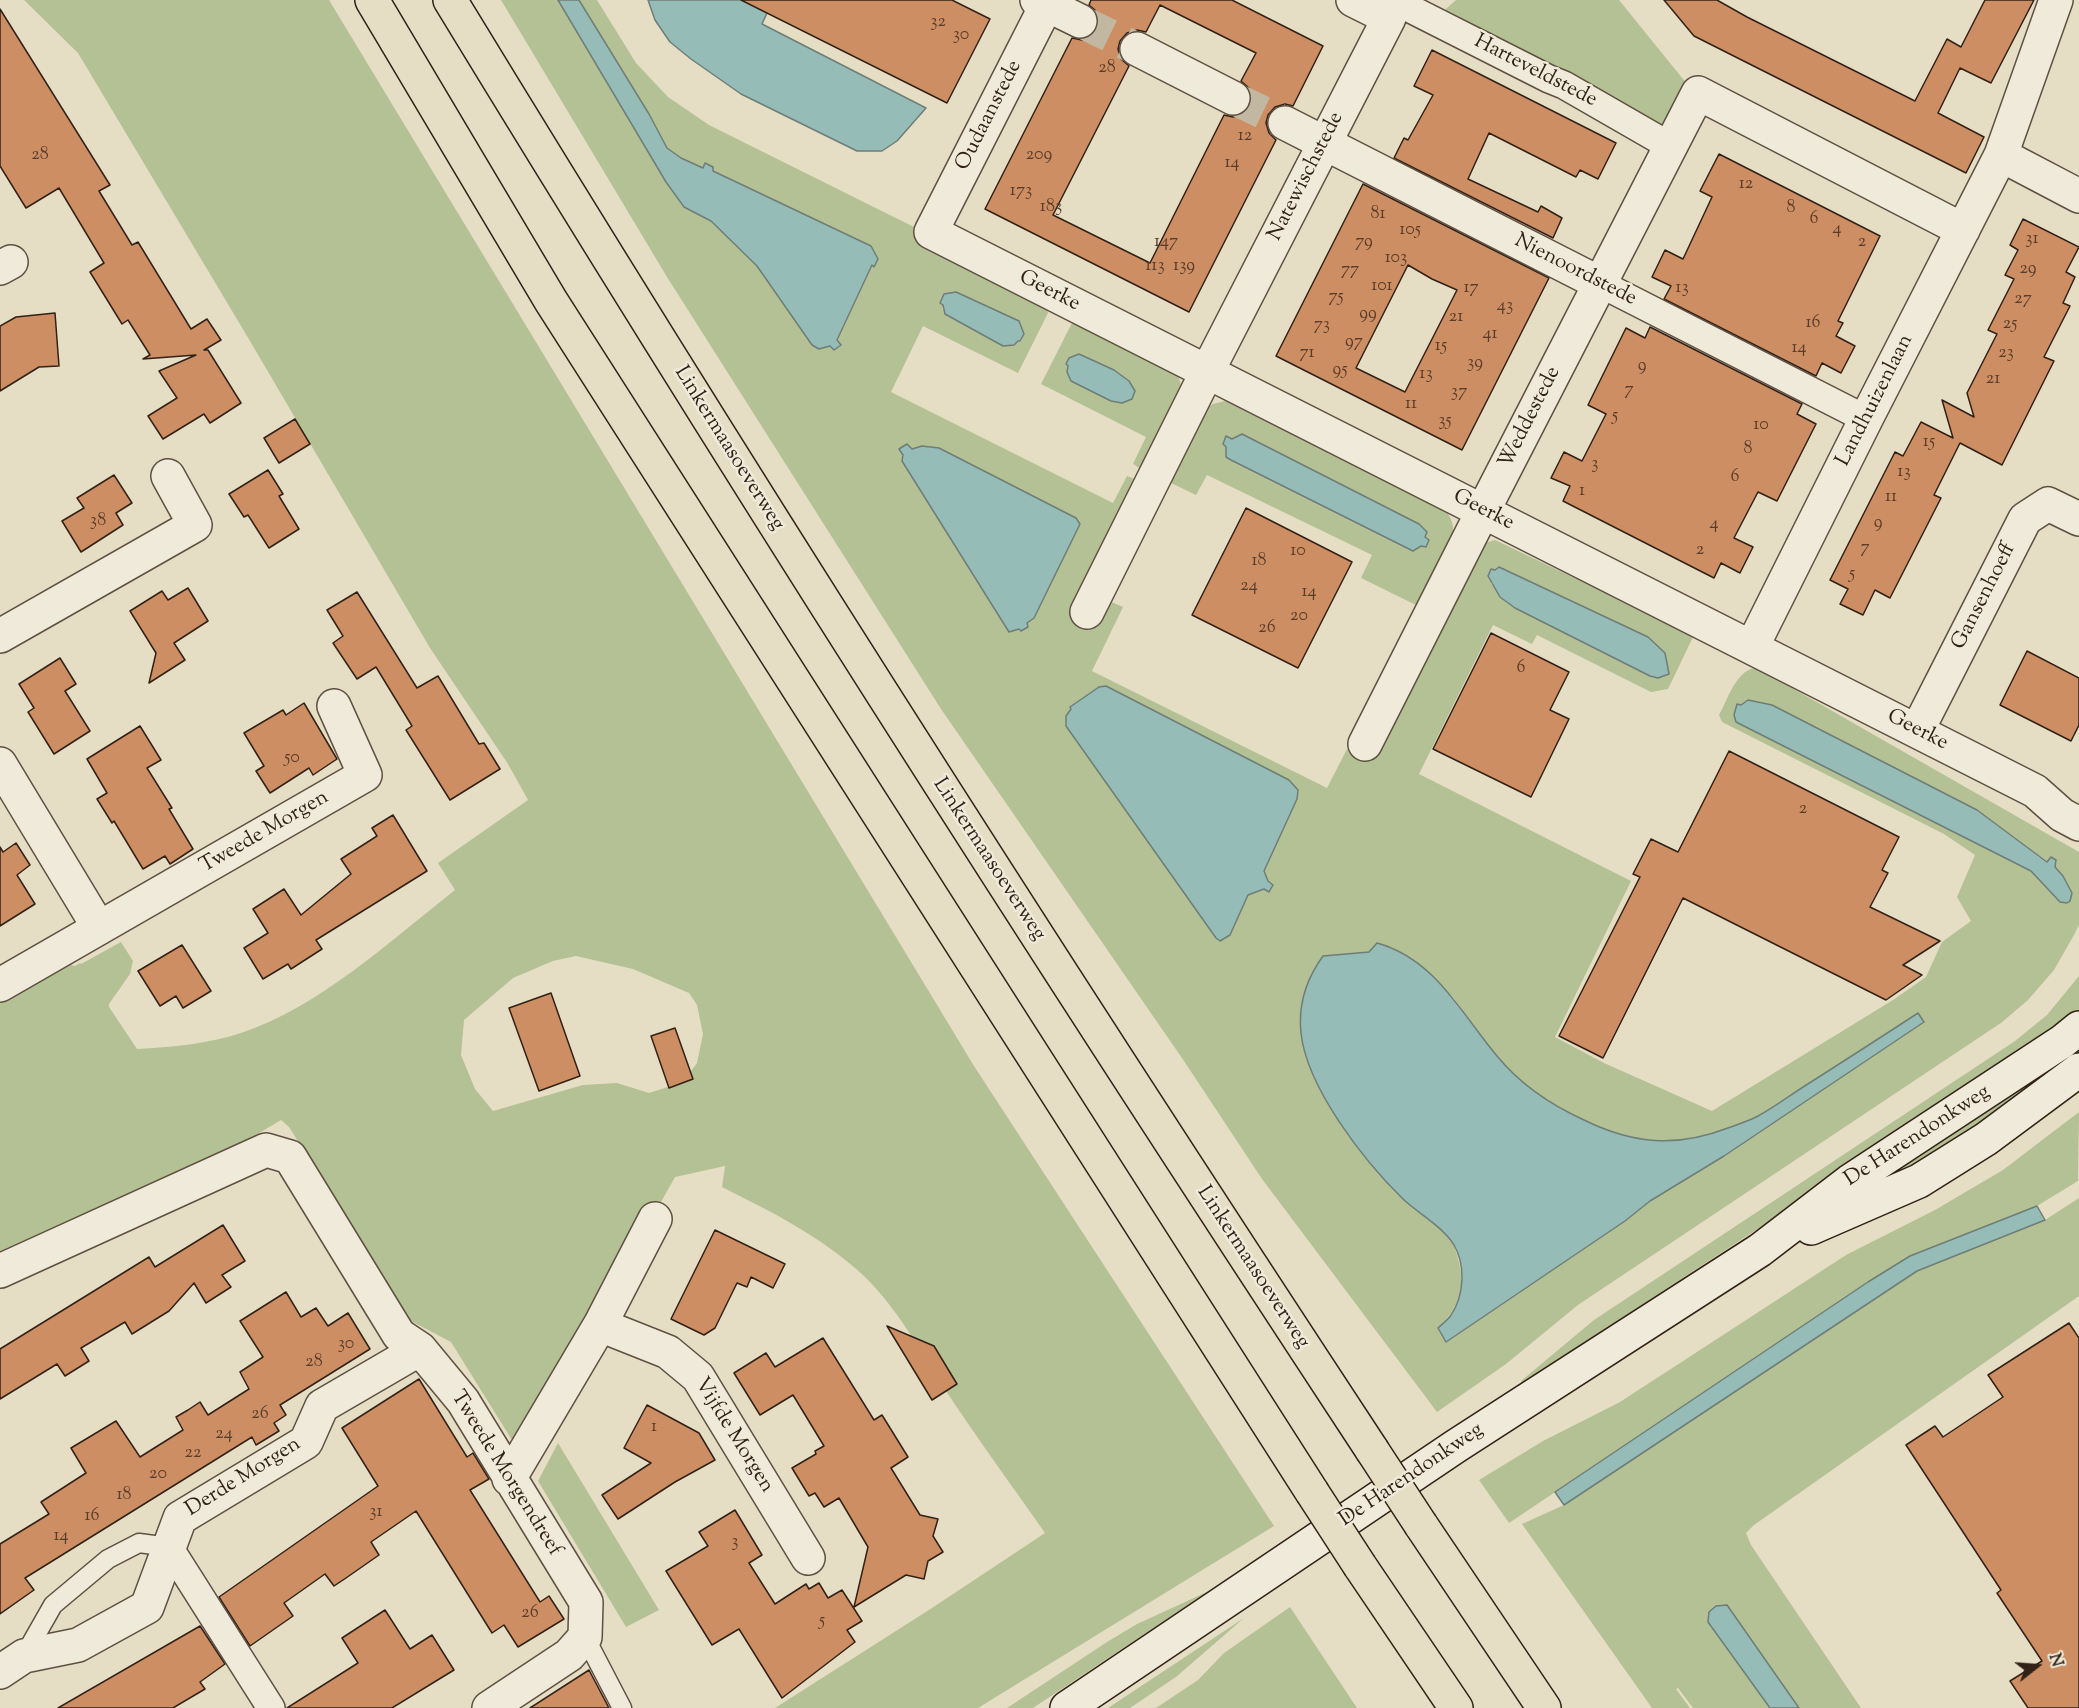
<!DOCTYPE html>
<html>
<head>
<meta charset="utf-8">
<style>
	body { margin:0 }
	#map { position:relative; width:2079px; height:1708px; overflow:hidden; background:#e6dec4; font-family:"Sorts Mill Goudy",serif }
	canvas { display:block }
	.north { position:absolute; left:2007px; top:1636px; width:60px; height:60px; -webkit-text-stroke:4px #efead9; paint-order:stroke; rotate:73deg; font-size:16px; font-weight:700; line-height:24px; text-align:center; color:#322116 }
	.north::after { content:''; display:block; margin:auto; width:21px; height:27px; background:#322116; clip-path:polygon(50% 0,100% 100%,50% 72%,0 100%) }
</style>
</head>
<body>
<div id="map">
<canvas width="2079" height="1708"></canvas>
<div class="north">N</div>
</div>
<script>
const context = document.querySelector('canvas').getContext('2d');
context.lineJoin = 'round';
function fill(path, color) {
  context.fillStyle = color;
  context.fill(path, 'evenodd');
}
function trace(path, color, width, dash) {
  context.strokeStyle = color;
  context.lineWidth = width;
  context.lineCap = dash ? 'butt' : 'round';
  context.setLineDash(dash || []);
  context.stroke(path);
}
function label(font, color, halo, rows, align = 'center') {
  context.font = font + ' "Sorts Mill Goudy",serif';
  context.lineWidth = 5;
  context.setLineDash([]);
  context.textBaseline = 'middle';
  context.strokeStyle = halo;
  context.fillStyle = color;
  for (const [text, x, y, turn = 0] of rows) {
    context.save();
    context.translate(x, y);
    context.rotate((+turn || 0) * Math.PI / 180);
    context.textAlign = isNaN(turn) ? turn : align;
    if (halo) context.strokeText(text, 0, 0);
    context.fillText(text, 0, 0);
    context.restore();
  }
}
fill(new Path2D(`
	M 24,0 L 329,0 L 974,1066 L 1274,1526 L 978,1708 L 775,1708 L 932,1608 L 1045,1533 C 1013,1487 979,1441 948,1394 C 922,1354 899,1310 864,1276 C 822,1237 772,1212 722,1187 L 725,1166 L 675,1177 L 520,1453 L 451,1342 L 411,1321 L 289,1127 L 281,1120 L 261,1132 L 0,1263 L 0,997 L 64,963 L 75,966 L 80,963 L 81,964 L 121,942 L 133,961 L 130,974 L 109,1004 L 109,1007 L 137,1049 C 171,1047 209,1044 241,1033 C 321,1006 390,941 455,890 L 438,863 L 528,800 L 508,764 L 430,648 L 250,341 L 78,53 ZM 576,956 L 633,969 L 689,993 L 697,1005 L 703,1034 L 697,1063 L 683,1082 L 649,1093 L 617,1083 L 583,1085 L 493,1111 L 475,1089 L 461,1055 L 464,1020 L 513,978 L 553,961 Z
	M 501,0 L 558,0 L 666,182 L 683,207 L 711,221 L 757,266 L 812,345 L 819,349 L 830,345 L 834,350 L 840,345 L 837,341 L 876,258 L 871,246 L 713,171 L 713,167 L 705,164 L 703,168 L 681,158 L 667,148 L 649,114 L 579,0 L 597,0 L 636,63 L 668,97 L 709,125 L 916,228 L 916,239 L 921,244 L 1047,309 L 1048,313 L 1018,373 L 923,326 L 891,392 L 1113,503 L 1127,476 L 1137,480 L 1107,600 L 1123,607 L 1092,671 L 1327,788 L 1347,749 L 1372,761 L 1477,550 L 1485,543 L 1495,540 L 1692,634 L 1693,637 L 1668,689 L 1651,692 L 1537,635 L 1532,644 L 1493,625 L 1419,774 L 1631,881 L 1555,1037 L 1604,1063 L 1712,1111 L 1893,1000 L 1926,977 L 1942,942 L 1971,921 L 1957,897 L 1975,855 L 1944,834 L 1722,722 L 1719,715 C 1728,699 1737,668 1757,668 L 2079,852 L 2079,925 L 2074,935 L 2054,970 L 2028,1000 L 2001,1023 L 1578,1305 L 1506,1364 L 1437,1412 L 1262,1179 L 1184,1061 L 941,709 L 667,277 ZM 953,293 L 1024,334 L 1021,341 L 942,309 L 948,295 ZM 903,455 L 1009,632 L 902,461 ZM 1499,567 L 1648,637 L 1665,653 L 1668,669 L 1491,584 L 1491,578 ZM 1099,687 L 1106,687 L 1289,780 L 1298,790 L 1297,799 L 1264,871 L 1268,881 L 1272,885 L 1269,891 L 1264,889 L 1248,895 L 1230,935 L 1220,941 L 1216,938 L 1066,726 L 1066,716 L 1071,709 ZM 1737,710 L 1977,810 L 2055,867 L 2063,876 L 2072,893 L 2070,900 L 2067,903 L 2031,871 L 1736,722 L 1734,715 ZM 1369,952 L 1453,997 L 1497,1057 L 1529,1089 L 1573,1115 L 1609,1132 L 1639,1140 L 1677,1142 L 1710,1135 L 1756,1117 L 1918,1013 L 1831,1083 L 1724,1156 L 1650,1201 L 1625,1221 L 1446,1342 L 1438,1328 C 1465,1302 1466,1279 1454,1246 L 1308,1062 L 1301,1033 L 1302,1006 L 1323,956 Z
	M 1456,0 L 1619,0 L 1687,84 L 1664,126 L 1439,15 Z
	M 1072,323 L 1076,323 L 1173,371 L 1179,378 L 1182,388 L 1141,469 L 1133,464 L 1146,437 L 1041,384 Z
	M 1225,401 L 1236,403 L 1445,509 C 1451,518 1454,524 1453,535 L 1418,606 L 1361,578 L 1372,555 L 1207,475 L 1196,495 L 1169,482 L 1205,410 L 1213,404 ZM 1242,434 L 1419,524 L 1425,537 L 1429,540 L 1426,547 L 1421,546 L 1413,551 L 1231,460 L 1226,457 L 1226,446 L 1223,444 L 1226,437 L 1232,439 Z
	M 2079,976 L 2079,1011 L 2056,1029 L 1970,1090 L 1522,1383 L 1521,1381 L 1594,1320 L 2015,1041 L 2047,1015 Z
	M 2079,1041 L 2079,1054 L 1914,1170 L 1857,1195 Z
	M 2079,1112 L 2078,1181 L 2037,1206 L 1910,1256 L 1868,1282 L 1509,1523 L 1479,1480 L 1543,1441 L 1620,1402 L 1846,1255 L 1935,1210 L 2003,1170 Z
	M 2079,1198 L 2079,1296 L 1754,1525 L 1746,1533 L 1751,1545 L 1861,1708 L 1799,1708 L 1726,1605 L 1708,1622 L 1770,1708 L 1693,1708 L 1678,1688 L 1676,1689 L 1690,1708 L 1652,1708 L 1522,1524 L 1564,1505 L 1917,1271 L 2045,1220 Z
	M 558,1443 L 659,1610 L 626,1627 L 538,1481 Z
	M 1209,1591 L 1033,1708 L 1007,1708 L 1107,1642 L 1137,1624 Z
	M 1290,1607 L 1357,1708 L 1156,1708 L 1198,1680 L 1224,1653 Z
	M 1244,1618 L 1176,1677 L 1130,1708 L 1108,1708 Z`), '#b4c194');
const water = new Path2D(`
	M 558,0 L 579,0 L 649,114 L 667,148 L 681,158 L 703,168 L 705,163 L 713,167 L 713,171 L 871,246 L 878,259 L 874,267 L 872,265 L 837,340 L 841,345 L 834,350 L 830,346 L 819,349 L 812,345 L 757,266 L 711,221 L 684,207 L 666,182 Z
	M 648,0 L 773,0 L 762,24 L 926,108 L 897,141 L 882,151 L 857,151 L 741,94 L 691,59 L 670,42 L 655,20 Z
	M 956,292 L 1019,321 L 1024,334 L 1020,341 L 1018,341 L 1014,345 L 1003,346 L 945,314 L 943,305 L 940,303 L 944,294 Z
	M 1079,354 L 1114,370 L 1129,381 L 1135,391 L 1132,399 L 1122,403 L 1111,401 L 1071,381 L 1067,372 L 1068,366 L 1066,364 L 1069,358 Z
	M 1242,434 L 1419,524 L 1427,532 L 1425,537 L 1429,540 L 1426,547 L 1421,546 L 1413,551 L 1231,460 L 1226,457 L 1226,447 L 1223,444 L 1226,436 L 1232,439 Z
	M 907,444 L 912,449 L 922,446 L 939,448 L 1076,518 L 1080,524 L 1034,618 L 1027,623 L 1028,627 L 1021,631 L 1019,629 L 1009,632 L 902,461 L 903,455 L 899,449 Z
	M 1499,567 L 1648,637 L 1665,653 L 1669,674 L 1658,678 L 1650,676 L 1515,608 L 1500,597 L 1488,576 L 1491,569 L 1495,570 Z
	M 1106,686 L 1289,780 L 1298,790 L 1297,799 L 1264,871 L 1268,881 L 1273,885 L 1269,892 L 1264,889 L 1248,895 L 1230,935 L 1220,941 L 1216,938 L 1066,726 L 1066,716 L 1071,709 L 1070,707 L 1099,687 Z
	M 1748,700 L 1772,705 L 1977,810 L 2047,862 L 2051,857 L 2056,860 L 2055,867 L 2063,876 L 2072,893 L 2070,901 L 2067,903 L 2060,902 L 2031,871 L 1736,722 L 1734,715 L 1737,704 L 1741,705 Z
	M 1377,943 C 1435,959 1461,1013 1497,1056 C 1520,1084 1551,1105 1584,1120 C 1633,1144 1676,1148 1728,1128 C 1738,1124 1749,1121 1758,1116 C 1776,1106 1793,1093 1811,1082 C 1847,1059 1883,1036 1918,1013 L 1924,1022 L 1724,1156 L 1650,1201 L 1625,1221 L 1446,1342 L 1438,1328 C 1442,1324 1448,1320 1451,1315 C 1464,1296 1466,1266 1454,1245 C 1442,1226 1419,1214 1403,1199 C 1364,1161 1307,1088 1301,1033 C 1298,1005 1307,978 1323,956 L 1369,952 Z
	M 2037,1206 L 2045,1220 L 1917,1271 L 1564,1505 L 1555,1492 L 1868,1282 L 1910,1256 Z
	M 1727,1605 L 1799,1708 L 1770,1708 L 1708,1622 L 1709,1612 L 1716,1606 Z`);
fill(water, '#96bcb7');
trace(water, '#6e7e77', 1.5);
const building = new Path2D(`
	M 741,0 L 952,0 L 990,19 L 947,103 Z
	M 1091,0 L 1232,0 L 1323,46 L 1293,106 L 1285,104 L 1275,107 L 1268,115 L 1266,123 L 1269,133 L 1276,140 L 1189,312 L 985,209 L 1072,38 L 1082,40 L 1091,36 L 1097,30 L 1099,19 L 1095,10 L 1089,5 ZM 1160,5 L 1256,53 L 1241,81 L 1249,88 L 1252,98 L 1250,106 L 1243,114 L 1233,117 L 1224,115 L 1150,263 L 1053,215 L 1129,66 L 1121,59 L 1118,49 L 1120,41 L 1127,33 L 1137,30 L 1146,32 Z
	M 1664,0 L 1717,0 L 1747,17 L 1915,101 L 1947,39 L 1961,47 L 1985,0 L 2034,0 L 1991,83 L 1960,68 L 1938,113 L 1984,137 L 1966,173 L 1694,36 Z
	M 0,9 L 110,185 L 99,191 L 132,245 L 138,242 L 191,329 L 207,319 L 221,340 L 204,350 L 208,350 L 241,403 L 210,423 L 204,414 L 163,439 L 148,416 L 177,398 L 159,371 L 196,355 L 143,359 L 150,355 L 128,320 L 122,324 L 90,272 L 104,263 L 59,188 L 26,208 L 0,166 Z
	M 1432,50 L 1616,143 L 1598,179 L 1580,170 L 1576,177 L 1489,133 L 1468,179 L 1538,212 L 1541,206 L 1562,218 L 1553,238 L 1394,158 L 1404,138 L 1408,140 L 1433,95 L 1414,86 Z
	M 1719,154 L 1880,236 L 1838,321 L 1843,323 L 1836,336 L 1855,346 L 1841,373 L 1822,363 L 1816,376 L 1664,299 L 1671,286 L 1652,277 L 1665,250 L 1683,259 L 1712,197 L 1700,191 Z
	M 1363,184 L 1549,278 L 1462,450 L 1276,356 ZM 1408,265 L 1432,279 L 1457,290 L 1405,392 L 1356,368 Z
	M 2023,219 L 2079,247 L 2066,272 L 2075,277 L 2063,303 L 2070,306 L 2044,357 L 2054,361 L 2002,465 L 1960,443 L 1934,495 L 1941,498 L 1890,598 L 1875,590 L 1863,615 L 1840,604 L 1848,589 L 1830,580 L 1895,452 L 1903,456 L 1921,422 L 1953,438 L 1942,400 L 1974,417 L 1967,393 L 1997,334 L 1988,330 L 2014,279 L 2005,275 L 2018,250 L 2010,245 Z
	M 55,313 L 59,366 L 39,367 L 0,391 L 0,326 L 16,317 Z
	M 1650,327 L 1802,404 L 1797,414 L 1816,424 L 1777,501 L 1758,492 L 1734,538 L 1753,547 L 1740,573 L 1721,563 L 1714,578 L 1563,501 L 1570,486 L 1551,478 L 1564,452 L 1582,461 L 1606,414 L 1588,405 L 1626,328 L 1645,338 Z
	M 295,419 L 310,444 L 279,463 L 264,438 Z
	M 268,470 L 283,494 L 279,496 L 299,529 L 269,548 L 248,515 L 244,517 L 229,494 Z
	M 114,475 L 132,503 L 116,513 L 123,525 L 81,552 L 62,521 L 84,508 L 77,498 Z
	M 1246,508 L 1352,562 L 1298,668 L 1192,615 Z
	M 188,588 L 208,621 L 174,643 L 185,660 L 149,683 L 156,653 L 130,611 L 162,591 L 168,600 Z
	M 357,592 L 417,688 L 438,676 L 479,744 L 484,743 L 500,769 L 450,800 L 406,730 L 412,726 L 376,667 L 357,679 L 333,643 L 343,636 L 327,610 Z
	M 1491,633 L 1569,672 L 1550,710 L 1569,719 L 1531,797 L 1433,749 Z
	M 2027,651 L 2079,678 L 2079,725 L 2071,741 L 2000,705 Z
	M 60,658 L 76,684 L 65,691 L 90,731 L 54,754 L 28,712 L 34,708 L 19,684 Z
	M 304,703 L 337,759 L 313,775 L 309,768 L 270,793 L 256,771 L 264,766 L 244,733 L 283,710 L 286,715 Z
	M 140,726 L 161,760 L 147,768 L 172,808 L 169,809 L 193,849 L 170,864 L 165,856 L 143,869 L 114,821 L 112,823 L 97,799 L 107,793 L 87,759 Z
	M 1729,751 L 1899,837 L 1882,870 L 1888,873 L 1870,907 L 1940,941 L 1903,965 L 1922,975 L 1886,1000 L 1683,898 L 1603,1058 L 1559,1036 L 1640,877 L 1633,874 L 1651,839 L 1678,852 Z
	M 393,815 L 427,871 L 316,940 L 322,949 L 291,969 L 288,964 L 263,979 L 244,948 L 268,933 L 253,909 L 284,889 L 301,915 L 351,874 L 341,859 L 377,836 L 372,828 Z
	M 16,843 L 30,865 L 17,875 L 35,904 L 0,926 L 0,847 L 3,852 Z
	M 182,945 L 211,991 L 183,1008 L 176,996 L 160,1006 L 138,971 Z
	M 551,993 L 580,1076 L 539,1091 L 509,1008 Z
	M 675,1028 L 693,1079 L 669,1088 L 651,1036 Z
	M 223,1225 L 245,1261 L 222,1275 L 231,1287 L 206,1303 L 194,1283 L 169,1311 L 132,1334 L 125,1322 L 81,1348 L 89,1361 L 65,1376 L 57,1364 L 0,1399 L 0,1349 L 149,1257 L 155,1267 Z
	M 715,1230 L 785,1264 L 773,1288 L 751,1277 L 747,1287 L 737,1283 L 715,1328 L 704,1335 L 671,1319 Z
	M 286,1292 L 301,1317 L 316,1308 L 328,1326 L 348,1313 L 370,1349 L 280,1405 L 286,1415 L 274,1423 L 279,1431 L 256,1445 L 252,1437 L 25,1578 L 34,1590 L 0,1614 L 0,1544 L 49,1514 L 41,1502 L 86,1473 L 71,1448 L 116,1421 L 140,1457 L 183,1430 L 176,1417 L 188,1410 L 200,1402 L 208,1415 L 249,1389 L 240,1372 L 263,1357 L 240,1321 Z
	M 2069,1323 L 2079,1338 L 2079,1708 L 2028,1708 L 2010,1681 L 2042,1661 L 1997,1593 L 2001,1590 L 1906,1445 L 1935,1426 L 1943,1437 L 2003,1397 L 1988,1375 Z
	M 887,1326 L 934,1346 L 957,1384 L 932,1400 Z
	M 823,1338 L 874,1420 L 882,1415 L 908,1457 L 891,1468 L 920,1515 L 938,1519 L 933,1536 L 943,1552 L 928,1561 L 924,1579 L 906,1575 L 854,1607 L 868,1547 L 839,1498 L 824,1507 L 815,1493 L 809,1496 L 792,1468 L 816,1454 L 815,1451 L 824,1446 L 793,1395 L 760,1415 L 734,1373 L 766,1353 L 775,1367 Z
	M 419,1379 L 467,1457 L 473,1453 L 489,1479 L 470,1490 L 540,1602 L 549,1596 L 564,1619 L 518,1647 L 504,1625 L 492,1633 L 416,1511 L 371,1542 L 379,1555 L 346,1578 L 334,1586 L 325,1574 L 284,1603 L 293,1616 L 250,1646 L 219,1597 L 378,1486 L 342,1428 Z
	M 647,1405 L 699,1433 L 715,1460 L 675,1482 L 618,1519 L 602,1495 L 651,1463 L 624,1448 Z
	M 735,1510 L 762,1555 L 749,1563 L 775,1604 L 806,1584 L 809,1589 L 819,1583 L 828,1598 L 842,1590 L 862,1621 L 847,1630 L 855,1642 L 782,1698 L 739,1629 L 712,1645 L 666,1571 L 708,1546 L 699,1532 Z
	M 385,1610 L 410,1649 L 432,1635 L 454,1670 L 392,1708 L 287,1708 L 358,1663 L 342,1638 Z
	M 200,1626 L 225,1664 L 200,1682 L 205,1689 L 173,1708 L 58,1708 Z
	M 589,1670 L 609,1708 L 530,1708 Z`);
fill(building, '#cd8e63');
trace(building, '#322116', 1.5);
trace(new Path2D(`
	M 1080,21 L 1137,49
	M 1233,98 L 1285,123`), '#c2b8a1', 33, [33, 16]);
const service = new Path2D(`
	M 585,1637 L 622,1708
	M 24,1656 L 53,1605 L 108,1559 L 139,1543 L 169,1547`);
const pedestrian = new Path2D(`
	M 1397,2 L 1549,79 L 1564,85 L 1670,146
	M 1601,284 L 1866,419
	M 169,1547 L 271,1708`);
const minor = new Path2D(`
	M 1037,0 L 1080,21
	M 1049,0 L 931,232 L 2035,791 L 2062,815 L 2079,824
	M 1137,49 L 1233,98
	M 1285,123 L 1601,284
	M 2001,155 L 2079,196
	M 0,268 L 11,262
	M 1087,612 L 1207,372 L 1389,18 L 1353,0
	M 0,636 L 195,525 L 168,476
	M 1752,647 L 1866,419 L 2001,155 L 2056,0
	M 1917,731 L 2025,519 L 2048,504 L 2079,519
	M 1365,744 L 1483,511 L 1698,93 L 1963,230
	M 0,764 L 99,928
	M 0,985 L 365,775 L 334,706
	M 0,1271 L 266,1150 L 290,1157 L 399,1335 L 420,1349 L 463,1401 L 586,1602 L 585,1637 L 569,1655 L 489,1708
	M 600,1325 L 655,1219
	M 509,1479 L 600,1325 L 668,1352 L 698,1377 L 808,1558
	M 0,1672 L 24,1656 L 78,1645 L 147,1607 L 180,1518 L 306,1442 L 322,1406 L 420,1349`);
const secondary = new Path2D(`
	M 1811,1228 L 1919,1181 L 1986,1139 L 2079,1070
	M 1067,1708 L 1456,1446 L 1760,1250 L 1850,1181 L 2063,1041 L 2079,1028`);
const motorway = new Path2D(`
	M 372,0 L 551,301 L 1312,1492
	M 450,0 C 748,489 1057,971 1372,1450
	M 1421,1525 L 1544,1708
	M 1360,1566 L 1456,1708`);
trace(service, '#5f5042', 21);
trace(pedestrian, '#5f5042', 30);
trace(minor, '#5f5042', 36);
trace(secondary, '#322116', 36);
trace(motorway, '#322116', 36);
trace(service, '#efead9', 18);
trace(pedestrian, '#efead9', 27);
trace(minor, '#efead9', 33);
trace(secondary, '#efead9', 33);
trace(motorway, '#e6dec4', 33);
const motorwayBridge = new Path2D(`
	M 1372,1450 L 1421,1525
	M 1312,1492 L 1360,1566`);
trace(motorwayBridge, '#322116', 36, []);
trace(motorwayBridge, '#e6dec4', 33);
label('18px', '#593c29', null, [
	["32",938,23],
	["30",961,36],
	["28",1107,69],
	["12",1245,137],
	["28",40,156],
	["209",1039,156],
	["14",1232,164],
	["12",1746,185],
	["173",1021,192],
	["183",1051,208],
	["8",1791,209],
	["81",1378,215],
	["6",1814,220],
	["4",1837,230],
	["105",1410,231],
	["31",2032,240],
	["147",1166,243],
	["79",1364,243],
	["2",1862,243],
	["103",1396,259],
	["113",1155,267],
	["139",1184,267],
	["29",2028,270],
	["77",1350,271],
	["101",1382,287],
	["17",1471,289],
	["13",1682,289],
	["75",1336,298],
	["27",2023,300],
	["43",1505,307],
	["99",1368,315],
	["21",1456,318],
	["16",1813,324],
	["25",2010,325],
	["73",1322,326],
	["41",1490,335],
	["97",1354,343],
	["15",1441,347],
	["14",1799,349],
	["71",1307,354],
	["23",2006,354],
	["39",1475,364],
	["9",1642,367],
	["95",1340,371],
	["13",1426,375],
	["21",1993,380],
	["7",1629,391],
	["37",1459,393],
	["11",1411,405],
	["5",1615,417],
	["35",1445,422],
	["10",1761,426],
	["15",1929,443],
	["8",1748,450],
	["3",1595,465],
	["13",1904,473],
	["6",1735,478],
	["1",1582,492],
	["11",1891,498],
	["38",98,522],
	["9",1878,524],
	["4",1714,525],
	["7",1865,549],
	["2",1700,551],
	["10",1298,552],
	["18",1259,562],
	["5",1852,575],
	["24",1249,587],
	["14",1309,593],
	["20",1299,617],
	["26",1267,629],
	["6",1521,669],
	["50",292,759],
	["2",1803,810],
	["30",346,1345],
	["28",314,1363],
	["26",260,1415],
	["1",654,1428],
	["24",224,1435],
	["22",193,1454],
	["20",158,1475],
	["18",124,1496],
	["31",376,1513],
	["16",92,1517],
	["14",61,1537],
	["3",735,1543],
	["26",530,1614],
	["5",822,1622]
]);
label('21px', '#322116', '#efead9', [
	["Harteveldstede",1535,72,27],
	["Oudaanstede",990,116,-63],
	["Natewischstede",1307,177,-63],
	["Nienoordstede",1575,271,27],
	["Geerke",1049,292,27],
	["Landhuizenlaan",1876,401,-63],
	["Weddestede",1531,418,-63],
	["Linkermaasoeverweg",728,449,58],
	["Geerke",1483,511,27],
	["Gansenhoeff",1985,597,-63],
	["Geerke",1917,731,27],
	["Tweede Morgen",265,833,-30],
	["Linkermaasoeverweg",988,860,57],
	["De Harendonkweg",1918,1137,-33],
	["Linkermaasoeverweg",1252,1268,57],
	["Vijfde Morgen",733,1436,58],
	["Tweede Morgendreef",505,1474,58],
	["De Harendonkweg",1412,1476,-34],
	["Derde Morgen",244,1478,-32]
]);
</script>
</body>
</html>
